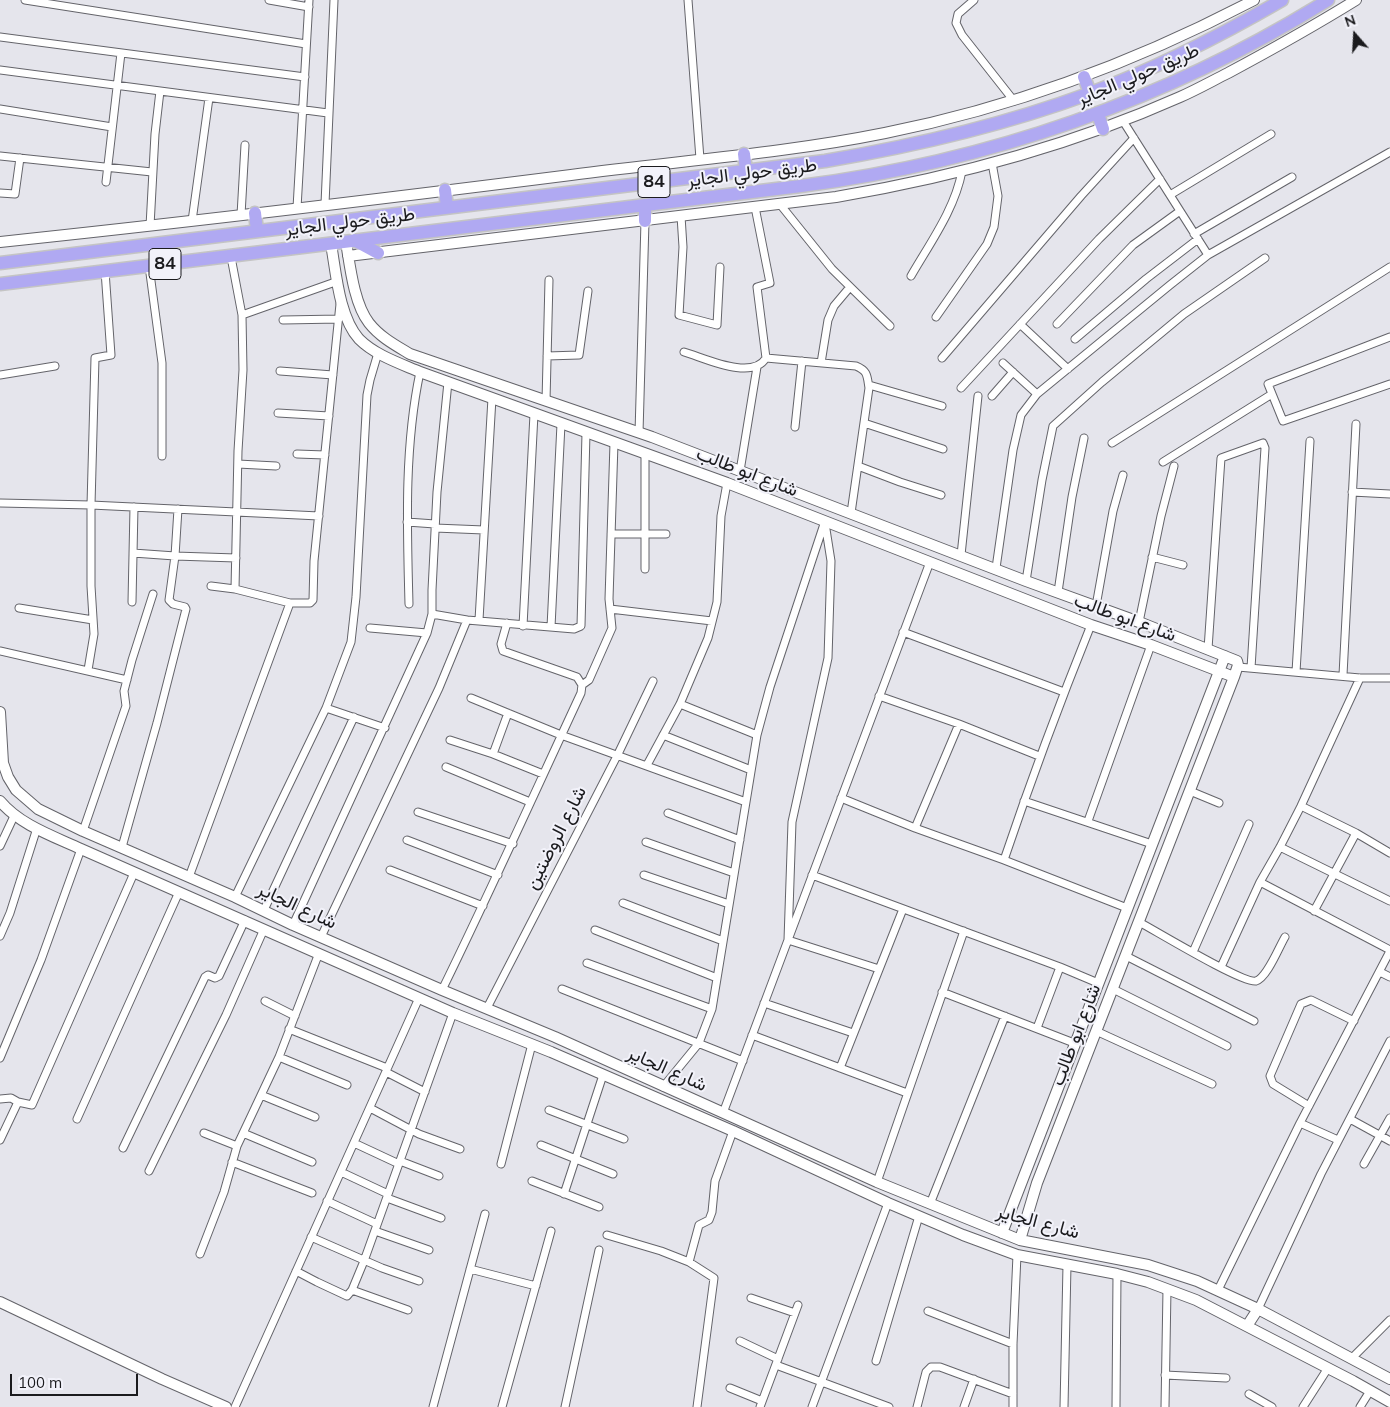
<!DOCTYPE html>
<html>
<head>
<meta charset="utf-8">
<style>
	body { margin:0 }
	#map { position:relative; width:1390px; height:1407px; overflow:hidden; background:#e5e5ec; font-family:Mulish,sans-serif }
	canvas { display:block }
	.north { position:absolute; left:1330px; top:10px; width:50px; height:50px; -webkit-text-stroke:4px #f2f2fa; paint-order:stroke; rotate:341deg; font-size:14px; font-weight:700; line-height:20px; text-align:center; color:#1b1b1e }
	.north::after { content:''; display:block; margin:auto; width:18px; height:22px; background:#1b1b1e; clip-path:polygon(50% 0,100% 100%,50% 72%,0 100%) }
	.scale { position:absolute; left:10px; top:1374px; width:128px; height:22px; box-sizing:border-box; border:2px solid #1b1b1e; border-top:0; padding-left:6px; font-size:15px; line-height:18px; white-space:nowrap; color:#1b1b1e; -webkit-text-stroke:4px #f2f2fa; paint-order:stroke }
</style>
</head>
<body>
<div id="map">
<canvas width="1390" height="1407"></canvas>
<div class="north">N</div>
<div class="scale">100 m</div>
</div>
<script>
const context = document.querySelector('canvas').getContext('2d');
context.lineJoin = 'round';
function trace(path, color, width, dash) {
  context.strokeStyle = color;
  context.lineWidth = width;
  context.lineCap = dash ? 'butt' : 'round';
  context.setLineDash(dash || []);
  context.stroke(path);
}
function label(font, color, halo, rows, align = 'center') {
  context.font = font + ' Mulish,Vazirmatn,sans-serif';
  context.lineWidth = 4;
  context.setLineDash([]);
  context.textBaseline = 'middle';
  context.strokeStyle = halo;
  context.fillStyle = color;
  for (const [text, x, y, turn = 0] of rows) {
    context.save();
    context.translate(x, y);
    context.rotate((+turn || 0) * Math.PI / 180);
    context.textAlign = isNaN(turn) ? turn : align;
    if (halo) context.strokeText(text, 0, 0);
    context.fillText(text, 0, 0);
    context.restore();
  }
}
const street = new Path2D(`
	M 25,0 L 306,44
	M 269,0 L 309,7
	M 688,0 L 700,159
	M 974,0 L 958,14 L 956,23 L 962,35 L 1014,101
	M 0,37 L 305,77
	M 0,70 L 328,113
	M 0,109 L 112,127
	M 1123,121 L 1208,255
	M 0,156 L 152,172
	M 106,182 L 121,53
	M 0,193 L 15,194 L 20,158
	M 1170,195 L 1271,134
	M 779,203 L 832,269 L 890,326
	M 325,204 L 334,0
	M 755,207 L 770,283 L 757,287 L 766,358 L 856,366 C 868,371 867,376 869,388 L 851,513
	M 297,208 L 309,0
	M 241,215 L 245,145
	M 681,216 L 683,247 L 679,315 L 717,325 L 720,267
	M 192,221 L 209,98
	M 150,226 L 155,134 L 160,91
	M 1194,234 L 1292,177
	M 231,257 L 242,315 L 243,370 L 238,451 L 235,589
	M 149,266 L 162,363 L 162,456
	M 911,276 C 930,243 955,209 962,171
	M 242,315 L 338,281
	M 936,317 L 987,244 L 994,227 L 998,196 L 992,163
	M 283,320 L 339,319
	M 1020,324 L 1068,369
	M 1057,324 L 1133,245 L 1180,211
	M 1390,337 L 1268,384 L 1283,421 L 1390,384
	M 1075,339 L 1146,279 L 1198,239
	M 684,352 C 705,358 752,381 766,358
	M 547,356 L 579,355 L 588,291
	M 942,358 L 1081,196 L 1134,138
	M 821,363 L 828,320 L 834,306 L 850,287
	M 1003,363 L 1037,394
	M 280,371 L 333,375
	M 0,375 L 55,366
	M 869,385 L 942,406
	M 961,388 L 1099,239 L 1160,179
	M 992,396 L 1013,372
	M 546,401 L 549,280
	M 278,413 L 329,416
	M 864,423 L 943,449
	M 795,427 L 802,361
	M 639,433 L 645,221
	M 1112,443 L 1390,267
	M 297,454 L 325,455
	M 1163,462 L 1272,394
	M 238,464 L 276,466
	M 858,466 L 900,482 L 941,495
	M 740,471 L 757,367
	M 1352,492 L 1390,494
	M 0,503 L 91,505 L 319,516
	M 407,522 L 435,524
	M 825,523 L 831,561 L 828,658 L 792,822 L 788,940 L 879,969
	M 435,528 L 484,530
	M 611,534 L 666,534
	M 133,553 L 175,556 L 236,558
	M 961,555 L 978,396
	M 1152,557 L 1183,565
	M 996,568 L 1013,450 L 1021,415 L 1037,394 L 1170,285 L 1208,255 L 1390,152
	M 645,569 L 645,454
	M 1026,581 L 1042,480 L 1053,426 L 1102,382 L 1184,314 L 1265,258
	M 211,586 L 235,589 L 290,603
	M 1058,592 L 1072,497 L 1084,438
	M 132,602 L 134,507
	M 409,604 C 407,527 404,448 420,372
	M 1096,606 L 1113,511 L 1123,475
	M 19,608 L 93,620
	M 610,609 L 712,621
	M 432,614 L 467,620
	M 479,620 L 492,398
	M 1139,622 L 1161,516 L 1174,466
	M 523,626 L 534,414
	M 551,627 L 561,424
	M 370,628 L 427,633
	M 903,632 L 1064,692
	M 1208,649 L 1221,458 L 1263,443 L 1265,448 L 1251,668
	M 0,651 L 127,680
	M 1238,667 L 1360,678 L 1390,678
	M 88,670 L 94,634 L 91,586 L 91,505 L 95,358 L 111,355 L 105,271
	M 1296,672 L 1310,441
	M 1343,675 L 1356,424
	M 1360,678 L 1301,806 L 1280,847 L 1260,882 L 1390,950
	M 582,685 L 589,680 L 612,628 L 609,599 L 614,443
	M 879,696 L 959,724 L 1039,756
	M 471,698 L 561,735 L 746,802
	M 680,704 L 757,735
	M 326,708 L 385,728
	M 663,735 L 751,770
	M 450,740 L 493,754 L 543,774
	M 493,754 L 508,713
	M 647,765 L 680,704 L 708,638 L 717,602 L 721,516 L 727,483
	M 446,767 L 530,802
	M 1190,791 L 1219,803
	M 841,798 L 915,828 L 1004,860 L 1127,908
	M 1024,801 L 1149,843
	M 1301,806 L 1356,833 L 1390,853
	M 418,812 L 513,844
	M 668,813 L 740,840
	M 1088,821 L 1151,645
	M 915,828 L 959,724
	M 83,831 L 126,706 L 124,691 L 132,660 L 153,594
	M 407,840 L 498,875
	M 646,842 L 734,873
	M 0,846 L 15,814
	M 122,847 L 157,723 L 186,609 L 185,607 L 173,604 L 169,600 L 175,556 L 178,509
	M 1280,847 L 1390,901
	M 1004,860 C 1031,780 1060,702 1091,625
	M 390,870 L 483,906
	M 644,875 L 729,904
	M 812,875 L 1060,967 L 1098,983
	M 189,877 L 290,603 L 310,603 L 313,600 L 314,561 L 340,304
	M 235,897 L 326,708 L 351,642 L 356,597 L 367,395 L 370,380 L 378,353
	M 623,903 L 723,941
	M 264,910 L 354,717
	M 1314,911 L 1356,833
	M 1139,922 C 1156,931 1243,984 1256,981 C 1267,978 1279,947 1285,937
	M 293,925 L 427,633 L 432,614 L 432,590 L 437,492 L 448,382
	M 595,930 L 717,978
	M 0,936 L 10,913 L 37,828
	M 321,937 L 439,688 L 467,620 L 574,629 L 581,626 L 586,433
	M 1193,952 L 1249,824
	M 1126,956 L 1254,1021
	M 587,963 L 712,1009
	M 1221,967 L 1260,882
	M 1380,972 L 1390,977
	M 562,989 L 743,1061
	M 1113,989 L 1227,1046
	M 442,990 C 490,892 535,792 581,693 L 582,685 L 577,677 L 503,651 L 501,644 L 507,623
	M 942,992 L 1074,1043
	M 265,1001 L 295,1016
	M 764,1003 L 853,1033
	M 487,1008 L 618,754 L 653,681
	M 1037,1028 L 1060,967
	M 289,1029 L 387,1068
	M 1096,1031 L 1212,1084
	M 752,1035 L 907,1093
	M 279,1057 L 347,1085
	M 0,1058 L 41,960 L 81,849
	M 840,1068 L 903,909
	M 386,1072 L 425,1092
	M 663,1087 L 699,1043 L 712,1009 L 757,735 L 770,687 L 825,521
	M 261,1095 L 315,1117
	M 0,1099 L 11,1098 L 18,1102 L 32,1105 L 134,873
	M 1309,1106 L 1273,1084 L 1270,1076 L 1301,1004 L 1311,1000 L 1354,1021
	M 370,1108 L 419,1134 L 460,1149
	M 549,1110 L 624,1139
	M 723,1113 L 930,562
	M 77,1119 L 179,892
	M 1350,1119 L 1390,1141
	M 1300,1123 L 1338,1140
	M 204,1133 L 237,1146 L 279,1057 L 319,953
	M 243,1133 L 312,1162
	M 0,1140 L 18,1102
	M 354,1143 L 399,1164
	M 541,1145 L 613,1174
	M 123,1148 L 205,977 L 208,975 L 215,978 L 219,976 L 245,920
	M 400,1161 L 439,1176
	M 232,1162 L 312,1193
	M 501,1164 L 532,1044
	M 1364,1164 L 1390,1118
	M 149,1171 L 226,1015 L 264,929
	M 341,1172 L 388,1194
	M 532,1181 L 599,1207
	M 877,1182 L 964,931
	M 564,1194 L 603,1075
	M 387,1198 L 441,1218
	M 327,1201 L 377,1224
	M 930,1204 L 1005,1016
	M 375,1231 L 429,1250
	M 607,1235 L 661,1251 L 689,1262 L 714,1278 L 697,1407
	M 311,1237 L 382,1268 L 419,1281
	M 200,1254 L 224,1192 L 237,1146
	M 689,1262 L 699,1225 L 709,1220 L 712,1212 L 715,1181 L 733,1131
	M 470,1269 L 536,1286
	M 296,1271 L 317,1282 L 347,1296 L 352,1290 L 364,1261 L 453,1013
	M 352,1290 L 408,1310
	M 1218,1290 L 1300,1123 L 1390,951
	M 751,1298 L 795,1313
	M 1258,1309 L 1321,1174 L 1390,1041
	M 928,1311 L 1013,1344
	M 740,1341 L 778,1359
	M 1352,1358 L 1390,1320
	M 876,1361 L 919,1216
	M 776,1365 L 889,1407
	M 1165,1375 L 1226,1378
	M 730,1388 L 762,1401
	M 1249,1394 L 1272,1407
	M 235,1407 L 419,998
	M 433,1407 L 485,1214
	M 502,1407 L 551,1231
	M 565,1407 L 599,1250
	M 760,1407 L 798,1305
	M 812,1407 L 888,1203
	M 917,1407 L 926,1372 L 931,1367 L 940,1367 L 1013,1394
	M 964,1407 L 974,1379
	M 1013,1407 L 1013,1344 L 1017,1255
	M 1064,1407 L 1067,1265
	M 1116,1407 L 1117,1274
	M 1165,1407 L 1167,1289
	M 1303,1407 L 1328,1368
	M 1360,1407 L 1370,1391`);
const secondary = new Path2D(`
	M 0,242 C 190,222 381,199 571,175 C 675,161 781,154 885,133 C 1015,107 1136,62 1254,0
	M 346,242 C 350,266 354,304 369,323 C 380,337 395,345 410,354 L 652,437 L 1026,581 L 1139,622 L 1237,661 L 1238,665 L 1234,677 L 1037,1183 L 1020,1240
	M 331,244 C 336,272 339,317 359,339 C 375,355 399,363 420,372 L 727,483 L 1091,625 L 1151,645 L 1234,677
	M 348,256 L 836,197 C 954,177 1070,146 1180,97 C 1196,90 1212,81 1228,73 C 1271,50 1314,26 1356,0
	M 0,712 L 3,763 L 8,777 L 16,790 L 38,809 L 83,831 L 235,897 L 293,925 L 442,990 L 555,1037 L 877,1182 L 1020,1240 L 1148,1265 L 1197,1281 L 1258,1309 L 1390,1379
	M 0,801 C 20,825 53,836 81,849 L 453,1013 L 551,1052 L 733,1131 L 888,1203 L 963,1235 L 1017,1255 L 1117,1274 L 1148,1282 L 1196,1300 L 1353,1381 L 1390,1402
	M 1002,1233 L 1225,656
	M 0,1302 L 162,1379 L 226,1407
	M 1247,1326 L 1258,1309`);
const highway = new Path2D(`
	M 1084,77 L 1090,93
	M 1098,114 L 1103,129
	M 744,154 L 746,171
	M 445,190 L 447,207
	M 255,213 L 257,231
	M 645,221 L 645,205
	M 354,240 L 378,253
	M 0,263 L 825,161 C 914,146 1004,125 1088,94 C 1155,69 1220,36 1282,0
	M 0,284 L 801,186 C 987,162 1168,100 1328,0`);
trace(street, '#64646a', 9);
trace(secondary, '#64646a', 12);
trace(highway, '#c4c4c4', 15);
trace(street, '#fff', 7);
trace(secondary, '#fff', 10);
trace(highway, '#b0a9f2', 12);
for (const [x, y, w] of [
	[654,182,32],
	[165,264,32]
]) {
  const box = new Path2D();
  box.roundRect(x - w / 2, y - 15.5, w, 31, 4);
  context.fillStyle = '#f2f2fa';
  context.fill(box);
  trace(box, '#1b1b1e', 1);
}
label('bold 18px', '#1b1b1e', null, [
	["84",654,182],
	["84",165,264]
]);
label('19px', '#1b1b1e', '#f2f2fa', [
	["طريق حولي الجاير",1138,75,-23],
	["طريق حولي الجاير",752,173,-7],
	["طريق حولي الجاير",350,222,-7],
	["شارع ابو طالب",747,472,21],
	["شارع ابو طالب",1125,618,20],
	["شارع الروضتين",556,838,-63],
	["شارع الجاير",297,906,25],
	["شارع ابو طالب",1076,1035,-69],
	["شارع الجاير",667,1069,24],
	["شارع الجاير",1038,1222,15]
]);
</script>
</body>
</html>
